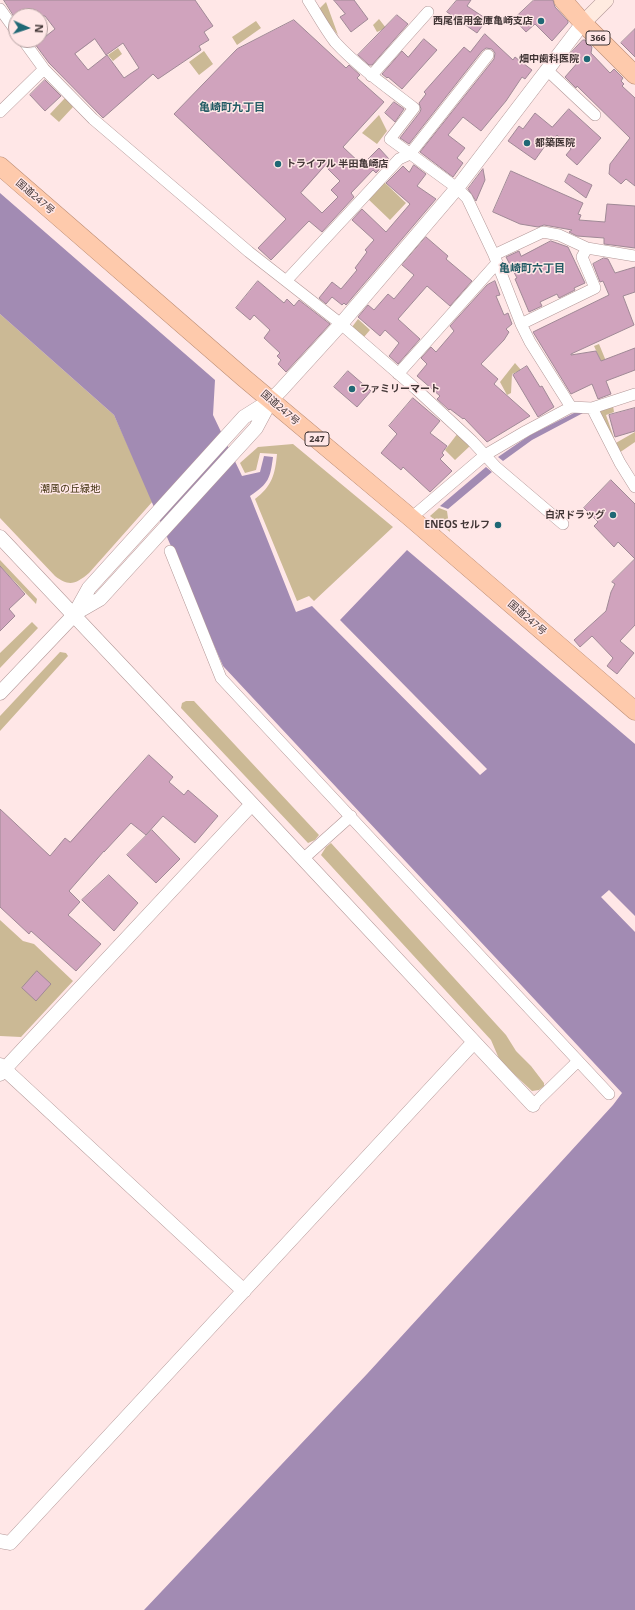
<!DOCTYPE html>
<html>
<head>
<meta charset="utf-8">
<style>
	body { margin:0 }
	#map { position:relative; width:635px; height:1610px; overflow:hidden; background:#ffe7e7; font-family:"Open Sans",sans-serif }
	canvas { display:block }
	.north { position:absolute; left:8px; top:8px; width:40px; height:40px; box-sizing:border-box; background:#ffe7e7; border:1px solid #b3a0a0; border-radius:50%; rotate:93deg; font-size:11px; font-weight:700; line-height:16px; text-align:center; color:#423636 }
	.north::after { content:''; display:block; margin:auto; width:14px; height:18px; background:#1f6875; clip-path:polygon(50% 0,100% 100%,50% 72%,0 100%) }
</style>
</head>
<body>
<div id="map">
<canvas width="635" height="1610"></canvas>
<div class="north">N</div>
</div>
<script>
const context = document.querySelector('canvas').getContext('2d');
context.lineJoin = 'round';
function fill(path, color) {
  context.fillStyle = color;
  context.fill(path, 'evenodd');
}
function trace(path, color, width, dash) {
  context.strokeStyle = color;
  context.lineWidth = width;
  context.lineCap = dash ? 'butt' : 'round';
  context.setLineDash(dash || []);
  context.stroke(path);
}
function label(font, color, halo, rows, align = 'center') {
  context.font = font + ' "Open Sans","Noto Sans JP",sans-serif';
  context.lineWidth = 3;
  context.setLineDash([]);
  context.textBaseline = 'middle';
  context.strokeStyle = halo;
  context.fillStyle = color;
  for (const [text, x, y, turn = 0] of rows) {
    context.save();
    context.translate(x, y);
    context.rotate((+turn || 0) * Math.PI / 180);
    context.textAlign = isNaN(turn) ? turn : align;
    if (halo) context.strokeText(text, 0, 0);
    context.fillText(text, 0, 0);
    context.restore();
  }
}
fill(new Path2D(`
	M 326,2 L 338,35 L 318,10 Z
	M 379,19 L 386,28 L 377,32 L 373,25 Z
	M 256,21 L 261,28 L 237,45 L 232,37 Z
	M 118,48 L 122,54 L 113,61 L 108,55 Z
	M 204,51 L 213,64 L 199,75 L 189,62 Z
	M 65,98 L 73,107 L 59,122 L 50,114 Z
	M 379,115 L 387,131 L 377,144 L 362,133 Z
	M 384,182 L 406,203 L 390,220 L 367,198 Z
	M 0,314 L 114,415 L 153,501 L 89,573 C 76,584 69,587 55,576 L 0,518 Z
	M 358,319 L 370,330 L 364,337 L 352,327 Z
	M 599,344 L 608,366 L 600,362 L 601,361 L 594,346 Z
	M 515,363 L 521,370 L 512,374 L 511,393 L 507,395 L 500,382 Z
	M 613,406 L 614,412 L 606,415 L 614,438 L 611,440 L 599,412 Z
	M 635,432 L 635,442 L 619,453 L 614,444 Z
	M 458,433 L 471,445 L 455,460 L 445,450 Z
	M 293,444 L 393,527 L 314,601 L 309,596 L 297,601 L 255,499 C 272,486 275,475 277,454 L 260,453 L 256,470 L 245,473 L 240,463 L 258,447 Z
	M 439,508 L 447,511 L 450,532 L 430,516 Z
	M 0,560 L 37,599 L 36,604 L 0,566 Z
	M 32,622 L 38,628 L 0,668 L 0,653 Z
	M 60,652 L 66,653 L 68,656 L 0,731 L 0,716 Z
	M 186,701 L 194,701 L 319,835 L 315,840 L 308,843 L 181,708 L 182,703 Z
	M 331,843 L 506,1035 L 516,1051 L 531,1066 L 544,1083 L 544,1086 L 539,1090 L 532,1091 L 500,1061 L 491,1040 L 321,855 L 326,847 Z
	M 0,920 L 23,941 L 34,944 L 73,981 L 21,1037 L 0,1036 Z`), '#cbb995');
fill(new Path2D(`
	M 0,193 L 215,380 L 213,415 L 242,476 L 260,472 L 264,456 L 273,457 C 270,479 269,483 250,496 L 296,612 L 312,606 L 480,775 L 487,769 L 340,620 L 407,550 L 635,744 L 635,916 L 609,890 L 601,897 L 635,932 L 635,1610 L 144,1610 L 367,1374 L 613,1105 L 622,1093 L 223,666 L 114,415 L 0,314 Z
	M 576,412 L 583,413 L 532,440 L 503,461 L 498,457 L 530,435 Z
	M 486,467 L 492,472 L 448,509 L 440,506 Z`), '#a28bb3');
const building = new Path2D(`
	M 4,0 L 195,0 L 213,26 L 204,32 L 209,40 L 199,46 L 201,50 L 158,79 L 153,74 L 103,118 L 49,63 L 32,40 L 41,40 L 55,29 L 45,16 L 14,16 ZM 95,39 L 106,55 L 123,43 L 139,68 L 124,78 L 107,55 L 88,70 L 75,54 Z
	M 334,0 L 354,0 L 368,19 L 351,32 L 340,17 L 345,14 Z
	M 457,0 L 471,0 L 467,6 L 485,18 L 485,22 L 477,33 L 447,12 Z
	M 534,0 L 553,0 L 555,7 L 568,21 L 568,23 L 552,41 L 535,24 L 526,32 L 514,19 Z
	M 397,15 L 408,24 L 372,65 L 369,65 L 358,55 Z
	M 294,20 L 346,68 L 349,65 L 360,75 L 357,78 L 384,102 L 343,147 L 362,165 L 379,148 L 389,159 L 376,173 L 373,170 L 351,193 L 354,197 L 322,232 L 309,221 L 271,260 L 258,248 L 286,219 L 174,114 L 237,49 ZM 325,166 L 340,181 L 331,190 L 338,197 L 322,213 L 301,193 Z
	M 635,29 L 635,57 L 621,43 Z
	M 485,34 L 513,60 L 515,57 L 532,70 L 525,79 L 522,77 L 506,101 L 481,131 L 463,117 L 448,135 L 465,148 L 457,158 L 463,163 L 453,177 L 420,152 L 494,59 L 495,53 L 492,49 L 486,48 L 482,51 L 409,144 L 400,138 L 420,112 L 421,109 L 419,103 L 426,94 L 424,92 L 464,47 L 470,52 Z
	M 424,39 L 437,50 L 402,89 L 388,77 L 387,78 L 382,74 L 402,51 L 408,57 Z
	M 583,40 L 585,40 L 592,47 L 591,53 L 610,73 L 614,69 L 623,78 L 621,81 L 624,84 L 622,86 L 635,98 L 635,186 L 626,179 L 621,184 L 609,174 L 610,164 L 630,138 L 577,86 L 576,88 L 565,77 L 579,61 L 571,53 Z
	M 45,80 L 61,96 L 45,111 L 30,95 Z
	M 394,102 L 404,109 L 395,122 L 385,113 Z
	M 569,109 L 601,138 L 577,165 L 566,155 L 571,149 L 557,135 L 549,145 L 547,143 L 535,160 L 508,141 L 519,126 L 523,129 L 535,113 L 552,127 Z
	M 414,165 L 426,174 L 417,186 L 436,199 L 346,305 L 344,303 L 342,305 L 332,297 L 326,304 L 319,298 L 332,282 L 341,289 L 357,270 L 355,268 L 367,252 L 365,250 L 374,240 L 352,220 L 362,209 L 386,232 L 410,204 L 386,183 L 403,166 L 409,172 Z
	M 483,169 L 485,180 L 476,201 L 468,189 Z
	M 511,171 L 583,203 L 578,214 L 581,215 L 579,220 L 605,222 L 607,204 L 635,206 L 635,248 L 604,244 L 604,238 L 577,236 L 569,232 L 572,230 L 544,225 L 538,227 L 520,224 L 493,212 Z
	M 569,174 L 592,185 L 586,198 L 565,182 Z
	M 426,237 L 448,256 L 446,259 L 472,281 L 450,306 L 427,286 L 398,319 L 420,339 L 398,364 L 389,356 L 399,343 L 385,330 L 380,336 L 358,317 L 368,305 L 374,310 L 388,294 L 394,299 L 414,275 L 402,265 Z
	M 551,241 L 568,247 L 585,283 L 574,288 L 575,290 L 559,298 L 557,294 L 540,302 L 542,306 L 529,312 L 515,279 L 517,278 L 506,257 L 519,251 L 521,256 Z
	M 604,258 L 608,259 L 615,273 L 635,267 L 635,292 L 623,296 L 634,325 L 571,354 L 571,355 L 596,351 L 601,361 L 635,348 L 635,370 L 606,381 L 611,394 L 598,399 L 592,384 L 571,394 L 533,332 L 609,295 L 603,281 L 600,282 L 593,264 Z
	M 258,281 L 284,303 L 287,299 L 294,306 L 299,300 L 330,324 L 286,372 L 278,364 L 281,360 L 277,356 L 280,353 L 264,338 L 270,330 L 254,315 L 250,320 L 236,308 Z
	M 495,281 L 500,295 L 496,296 L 504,315 L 508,313 L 512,324 L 506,329 L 509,332 L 504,340 L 481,364 L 498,379 L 494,384 L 530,416 L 487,442 L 464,418 L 463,419 L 450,409 L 449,410 L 437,399 L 440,396 L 417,376 L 427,364 L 421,358 L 431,347 L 436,352 L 454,331 L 450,326 L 487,285 Z
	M 527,366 L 540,387 L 542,386 L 554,407 L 538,417 L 513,375 Z
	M 348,371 L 371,391 L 357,407 L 334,387 Z
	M 413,398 L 440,421 L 430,433 L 447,446 L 442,453 L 444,455 L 440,459 L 452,471 L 430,492 L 403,467 L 401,470 L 381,453 L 397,434 L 389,426 Z
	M 635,408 L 635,431 L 615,437 L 609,415 Z
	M 611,480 L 635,504 L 635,559 L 618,542 L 614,547 L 594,526 L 598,522 L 584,508 Z
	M 635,559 L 635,625 L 620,641 L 634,653 L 617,674 L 607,666 L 613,658 L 592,636 L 580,647 L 574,640 L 606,611 L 611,592 L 615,584 L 612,582 Z
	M 0,566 L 25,594 L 9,609 L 15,616 L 0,631 Z
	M 149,755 L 173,777 L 169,782 L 184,795 L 188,790 L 218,816 L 195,843 L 163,816 L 146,835 L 131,823 L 104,852 L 104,851 L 69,891 L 80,902 L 68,915 L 101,944 L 76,971 L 31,931 L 29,934 L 0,907 L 0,809 L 50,856 L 65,838 L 70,842 Z
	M 152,830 L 180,859 L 156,883 L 127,855 Z
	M 109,875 L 138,903 L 114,931 L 82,900 Z
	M 37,971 L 51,984 L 36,1001 L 22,988 Z`);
fill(building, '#d0a3bd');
trace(building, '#a08996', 1);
const minor = new Path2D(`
	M 308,0 C 317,14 325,29 335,42 C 358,67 387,87 414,108 L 390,139 L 457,188 L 467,198 L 494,255 L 521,324 L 530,342 L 571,407
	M 0,9 L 16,31
	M 23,40 L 44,69 L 93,119 L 249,252 L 341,324 L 416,389 L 472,441 L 496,467 L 563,524
	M 547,70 L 595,115
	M 371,76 L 428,12
	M 0,112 L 44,69
	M 494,255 L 543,232 L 559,235 L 587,248 L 635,256
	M 286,281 L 399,159 L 410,154 L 488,55
	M 521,324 L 595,288 L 582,257 L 587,248
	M 398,374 L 497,263
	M 592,408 L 620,463 L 635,487
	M 411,518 L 485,455 L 526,431 L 571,407 L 592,408 L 635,394
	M 170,551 L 221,678 L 609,1094
	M 303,859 L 351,816
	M 533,1105 L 578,1061`);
const tertiary = new Path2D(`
	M 0,537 L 252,804 L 533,1105
	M 74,614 L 100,599 L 256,428 L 271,400
	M 0,693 L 74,615 L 89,588 L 244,417 L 271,400 L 281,390 L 341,324 L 457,188 L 583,23
	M 0,1065 L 244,1291
	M 0,1074 L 252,804
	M 0,1541 L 10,1543 L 474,1042`);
const secondary = new Path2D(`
	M 583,23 L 606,0`);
const trunk = new Path2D(`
	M 563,0 L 583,23 L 635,75
	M 0,166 L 244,378 L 411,518 L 635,711`);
trace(minor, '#b39898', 12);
trace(tertiary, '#b39898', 15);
trace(secondary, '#b39898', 16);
trace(trunk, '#bc8e76', 19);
trace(minor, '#fff', 11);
trace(tertiary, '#fff', 14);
trace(secondary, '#ffebe0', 15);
trace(trunk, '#fecaac', 18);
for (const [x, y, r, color] of [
	[541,21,4,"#1f6875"],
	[587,59,4,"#1f6875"],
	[527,143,4,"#1f6875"],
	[278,164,4,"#1f6875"],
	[352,389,4,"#1f6875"],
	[613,515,4,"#1f6875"],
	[498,525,4,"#1f6875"]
]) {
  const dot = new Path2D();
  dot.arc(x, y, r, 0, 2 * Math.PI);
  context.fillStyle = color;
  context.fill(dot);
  trace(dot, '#ffe7e7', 1.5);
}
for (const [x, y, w] of [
	[598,38,24],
	[317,439,24]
]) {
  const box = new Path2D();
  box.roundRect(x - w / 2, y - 7, w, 14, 3);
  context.fillStyle = '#ffe7e7';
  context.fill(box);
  trace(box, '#423636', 1);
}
label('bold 9px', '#423636', null, [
	["366",598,38],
	["247",317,439]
]);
label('bold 10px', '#423636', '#ffe7e7', [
	["西尾信用金庫亀崎支店",533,21],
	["畑中歯科医院",579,59],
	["都築医院",535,143,"left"],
	["トライアル 半田亀崎店",286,164,"left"],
	["ファミリーマート",360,389,"left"],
	["白沢ドラッグ",605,515],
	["ENEOS セルフ",490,525]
], 'right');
label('10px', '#423636', '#ffe7e7', [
	["国道247号",35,197,41],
	["国道247号",280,408,41],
	["国道247号",527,618,41]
]);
label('10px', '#3d2e0a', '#ffe7e7', [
	["潮風の丘緑地",70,489]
]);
label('bold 11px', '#225b64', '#ffe7e7', [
	["亀崎町九丁目",232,108],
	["亀崎町六丁目",532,269]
]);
</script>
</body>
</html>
